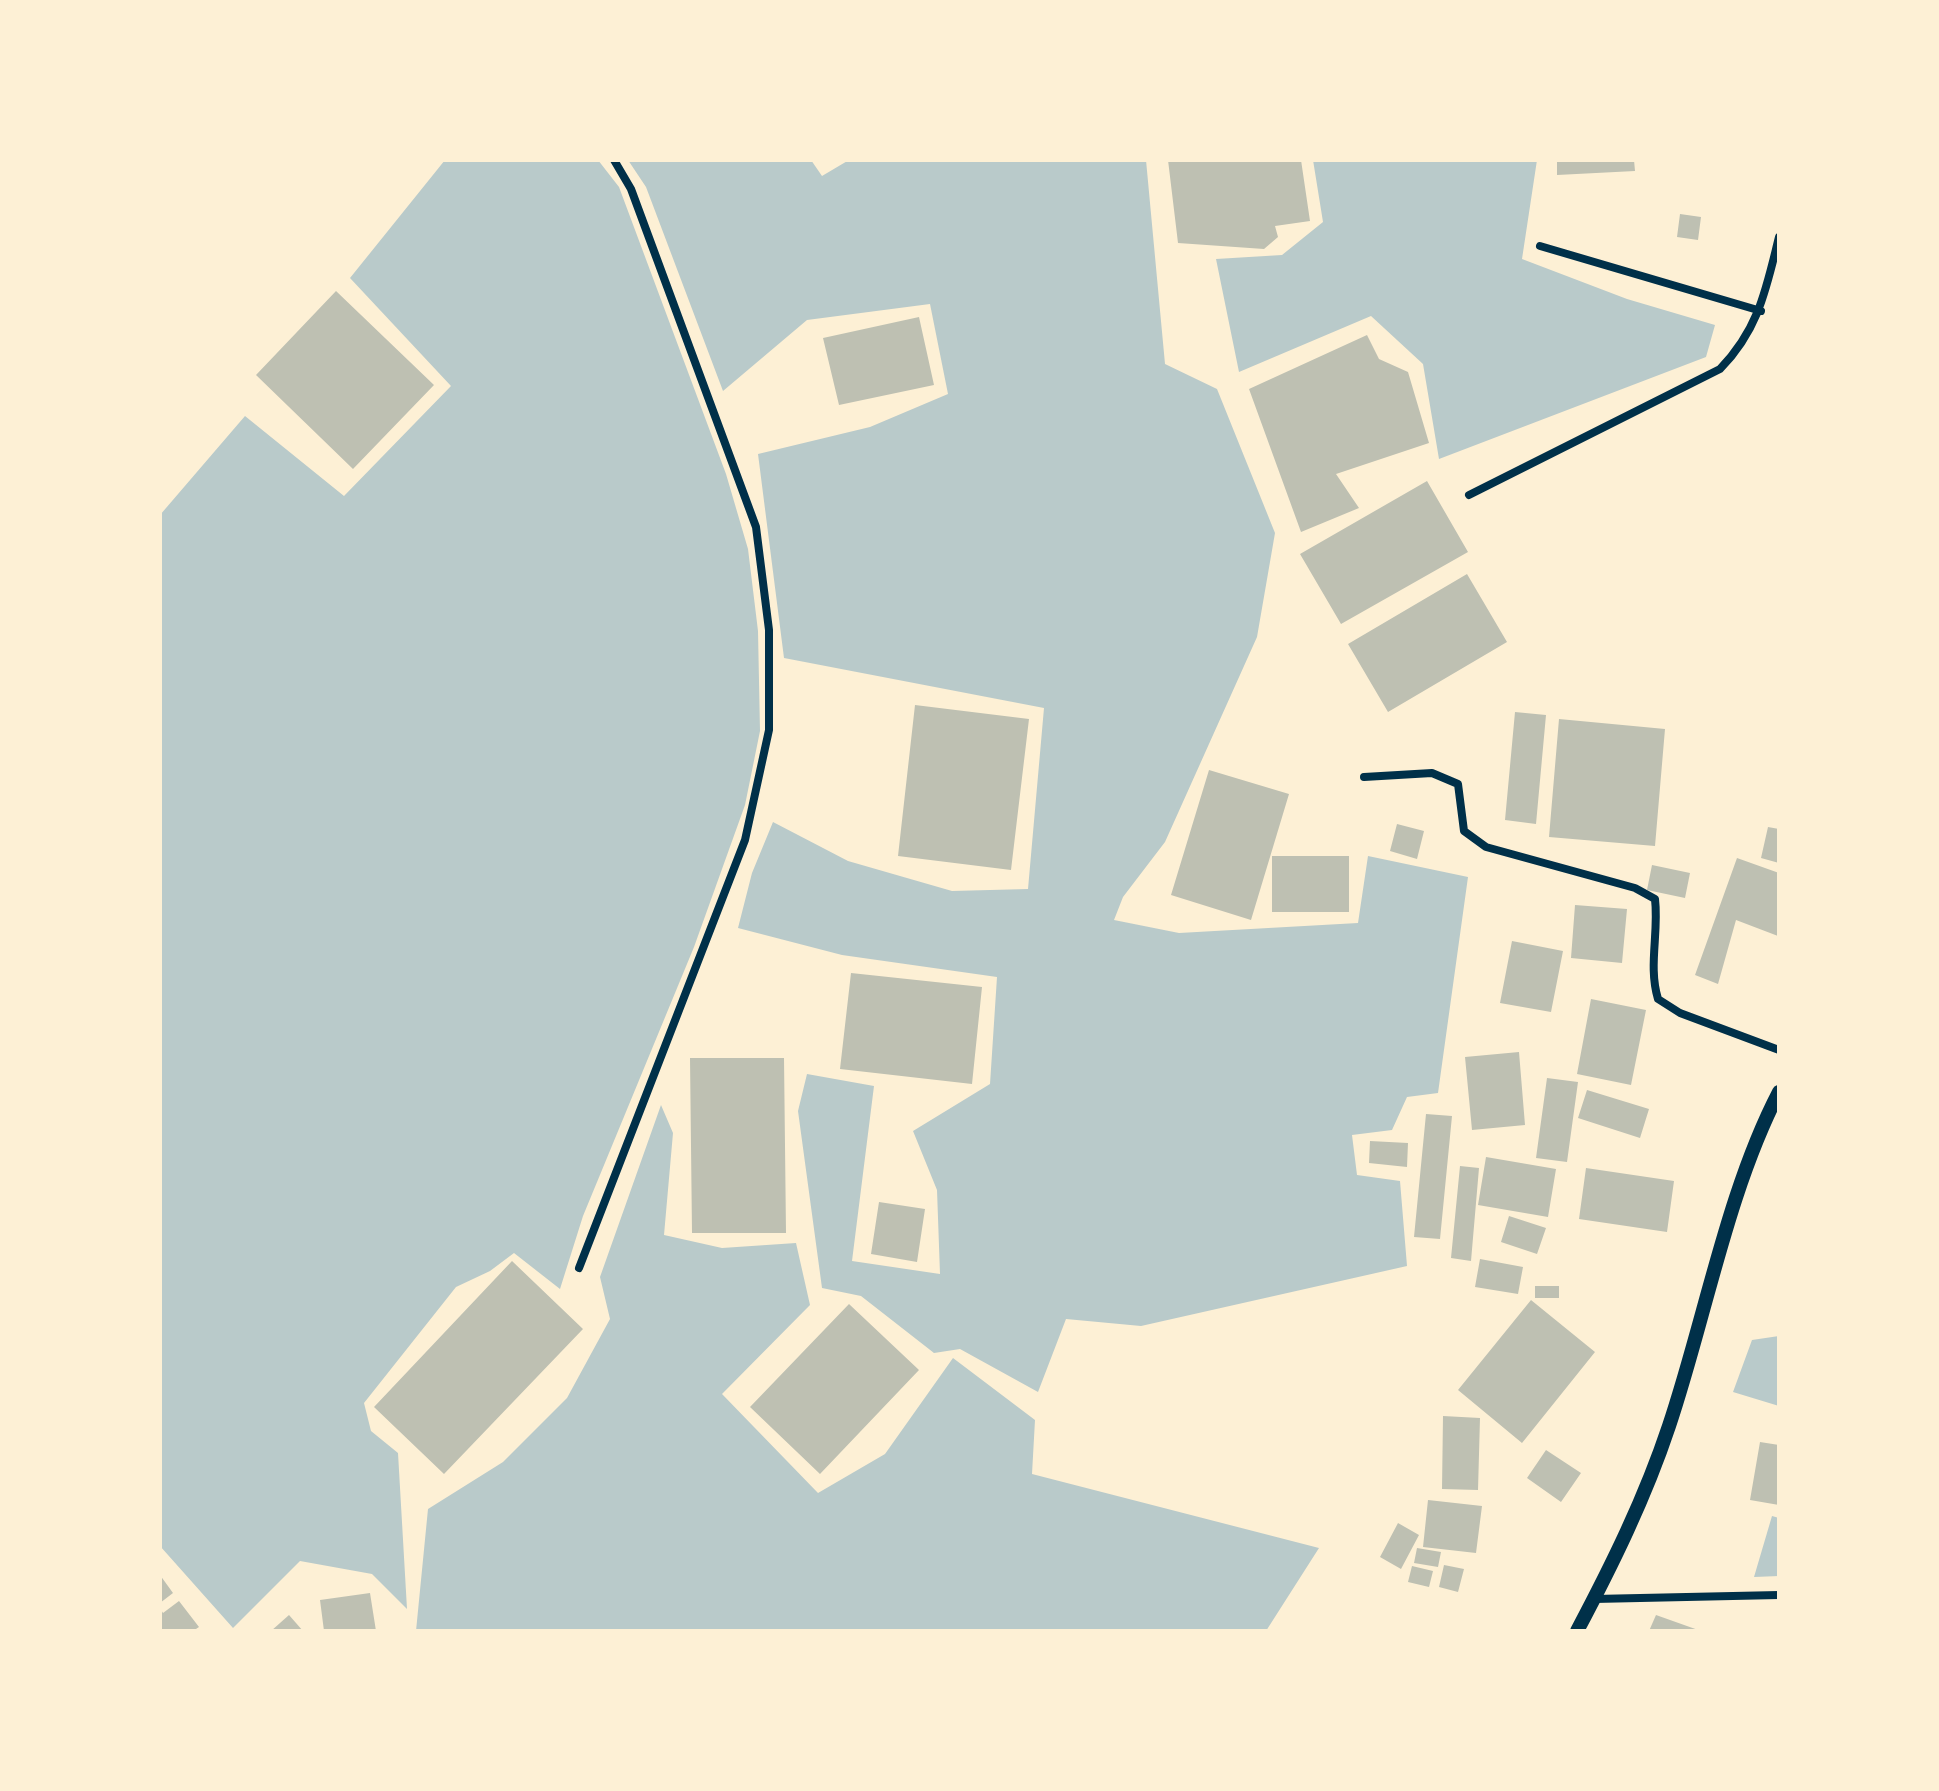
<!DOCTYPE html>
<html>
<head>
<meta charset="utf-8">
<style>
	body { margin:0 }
	#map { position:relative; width:1939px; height:1791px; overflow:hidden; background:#fdf0d5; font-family:Bitter,serif }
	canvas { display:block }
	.frame { position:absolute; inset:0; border:162px solid #fdf0d5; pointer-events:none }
</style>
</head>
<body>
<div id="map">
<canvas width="1939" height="1791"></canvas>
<div class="frame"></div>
</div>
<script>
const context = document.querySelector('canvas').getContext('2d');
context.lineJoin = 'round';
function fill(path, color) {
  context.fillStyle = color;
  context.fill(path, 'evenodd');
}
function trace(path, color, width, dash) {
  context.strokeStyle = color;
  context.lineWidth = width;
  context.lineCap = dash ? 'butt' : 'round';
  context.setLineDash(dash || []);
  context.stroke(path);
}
fill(new Path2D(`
	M 445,160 L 598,160 L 619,187 L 726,474 L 748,549 L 758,631 L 760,731 L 745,805 L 694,947 L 583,1216 L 560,1289 L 514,1253 L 490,1271 L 456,1287 L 364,1403 L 371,1431 L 398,1453 L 407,1609 L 372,1574 L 300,1561 L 233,1628 L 160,1546 L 160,515 L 245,416 L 344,496 L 451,386 L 350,278 Z
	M 628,160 L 811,160 L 822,176 L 849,160 L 1146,160 L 1165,364 L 1217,389 L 1275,533 L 1257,637 L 1165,842 L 1123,897 L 1114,920 L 1179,933 L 1358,923 L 1368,856 L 1468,877 L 1438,1093 L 1407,1097 L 1392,1130 L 1352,1135 L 1357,1175 L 1400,1181 L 1407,1266 L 1141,1326 L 1066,1319 L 1038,1392 L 960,1349 L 934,1353 L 861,1296 L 822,1288 L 798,1111 L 807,1074 L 874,1086 L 852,1261 L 940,1274 L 937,1190 L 913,1131 L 990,1084 L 997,977 L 842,955 L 738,928 L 752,873 L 773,822 L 848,861 L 952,891 L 1028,889 L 1044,708 L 784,658 L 758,454 L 870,427 L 948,394 L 930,304 L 807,320 L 723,391 L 646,187 Z
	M 1313,160 L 1537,160 L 1522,259 L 1627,299 L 1715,325 L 1706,357 L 1439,459 L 1423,364 L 1371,316 L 1239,372 L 1216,259 L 1282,255 L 1323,222 Z
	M 661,1105 L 673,1133 L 664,1235 L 722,1248 L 796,1243 L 810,1305 L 722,1394 L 818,1493 L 885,1454 L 953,1358 L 1035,1420 L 1032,1474 L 1319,1548 L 1266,1631 L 416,1631 L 428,1509 L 503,1462 L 567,1398 L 610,1319 L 600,1277 Z
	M 1779,1336 L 1779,1406 L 1733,1392 L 1752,1340 Z
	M 1772,1516 L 1779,1518 L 1779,1576 L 1754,1577 Z`), '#b9caca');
fill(new Path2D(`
	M 1168,160 L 1301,160 L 1310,221 L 1275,226 L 1278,237 L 1264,249 L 1178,243 Z
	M 1557,160 L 1634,160 L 1635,171 L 1557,175 Z
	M 1680,214 L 1701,217 L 1698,240 L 1677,237 Z
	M 336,291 L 434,385 L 353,469 L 256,375 Z
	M 919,317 L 934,385 L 839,405 L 823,338 Z
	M 1367,335 L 1379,359 L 1408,372 L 1429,443 L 1336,474 L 1359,508 L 1301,532 L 1249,389 Z
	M 1427,481 L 1468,552 L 1341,624 L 1300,554 Z
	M 1467,574 L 1507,642 L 1388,712 L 1348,644 Z
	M 915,705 L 1029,719 L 1011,870 L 898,856 Z
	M 1515,712 L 1546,715 L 1536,824 L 1505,820 Z
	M 1559,719 L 1665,729 L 1655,846 L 1549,837 Z
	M 1209,770 L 1289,794 L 1251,920 L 1171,895 Z
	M 1397,824 L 1424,831 L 1417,859 L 1390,851 Z
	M 1768,827 L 1779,829 L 1779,863 L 1761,858 Z
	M 1272,856 L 1349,856 L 1349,912 L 1272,912 Z
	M 1737,858 L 1779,873 L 1779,932 L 1778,936 L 1736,920 L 1718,984 L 1695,975 Z
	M 1652,865 L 1690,873 L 1685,898 L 1647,890 Z
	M 1575,905 L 1627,909 L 1622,963 L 1571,958 Z
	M 1512,941 L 1563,951 L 1551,1012 L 1500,1003 Z
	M 851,973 L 982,987 L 972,1084 L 840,1069 Z
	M 1591,999 L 1646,1010 L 1631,1085 L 1577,1074 Z
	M 1519,1052 L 1525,1125 L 1472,1130 L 1465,1057 Z
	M 690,1058 L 784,1058 L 786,1233 L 692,1233 Z
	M 1547,1078 L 1578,1082 L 1567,1162 L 1536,1158 Z
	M 1587,1090 L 1649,1109 L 1640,1138 L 1578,1118 Z
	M 1426,1114 L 1452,1116 L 1440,1239 L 1414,1237 Z
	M 1370,1141 L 1408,1143 L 1407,1167 L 1369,1163 Z
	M 1486,1157 L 1556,1169 L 1548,1217 L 1478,1205 Z
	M 1460,1166 L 1479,1168 L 1471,1261 L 1451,1258 Z
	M 1586,1168 L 1674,1181 L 1667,1232 L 1579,1219 Z
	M 879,1202 L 925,1209 L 917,1262 L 871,1254 Z
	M 1509,1216 L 1546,1228 L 1537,1254 L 1501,1242 Z
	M 1480,1259 L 1523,1267 L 1518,1294 L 1475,1287 Z
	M 512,1261 L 583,1329 L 444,1474 L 374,1407 Z
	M 1535,1286 L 1559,1286 L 1559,1298 L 1535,1298 Z
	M 1531,1300 L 1595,1352 L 1522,1443 L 1458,1390 Z
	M 849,1304 L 919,1370 L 820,1474 L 750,1407 Z
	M 1443,1416 L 1480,1418 L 1478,1490 L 1442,1489 Z
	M 1760,1442 L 1779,1445 L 1779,1505 L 1750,1500 Z
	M 1546,1450 L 1581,1473 L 1561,1502 L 1527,1478 Z
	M 1428,1500 L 1482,1506 L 1476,1553 L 1423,1547 Z
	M 1398,1523 L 1419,1535 L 1401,1569 L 1380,1557 Z
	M 1417,1548 L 1441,1552 L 1438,1567 L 1414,1563 Z
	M 1444,1565 L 1464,1569 L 1458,1592 L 1439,1587 Z
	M 1412,1566 L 1433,1571 L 1429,1587 L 1408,1582 Z
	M 160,1575 L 173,1593 L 160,1603 Z
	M 370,1593 L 376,1631 L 324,1631 L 320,1600 Z
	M 179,1601 L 199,1627 L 193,1631 L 160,1631 L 160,1608 L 163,1613 Z
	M 289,1615 L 303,1631 L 271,1631 Z
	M 1656,1615 L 1701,1631 L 1649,1631 Z`), '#bec0b2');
trace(new Path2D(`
	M 1540,246 L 1761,311
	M 1469,495 L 1720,369 C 1759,329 1766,289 1779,237
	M 1364,777 L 1432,773 L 1458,784 L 1464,831 L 1486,847 L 1635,888 L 1655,899 C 1659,933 1648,966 1658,999 L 1680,1013 L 1779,1050
	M 579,1268 L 745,840 L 769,730 L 769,630 L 756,527 L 631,189 L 614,160
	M 1594,1599 L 1779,1595`), '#003049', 8);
trace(new Path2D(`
	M 1577,1631 C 1612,1565 1645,1498 1669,1426 C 1705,1319 1727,1192 1779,1092`), '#003049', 14);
</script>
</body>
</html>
